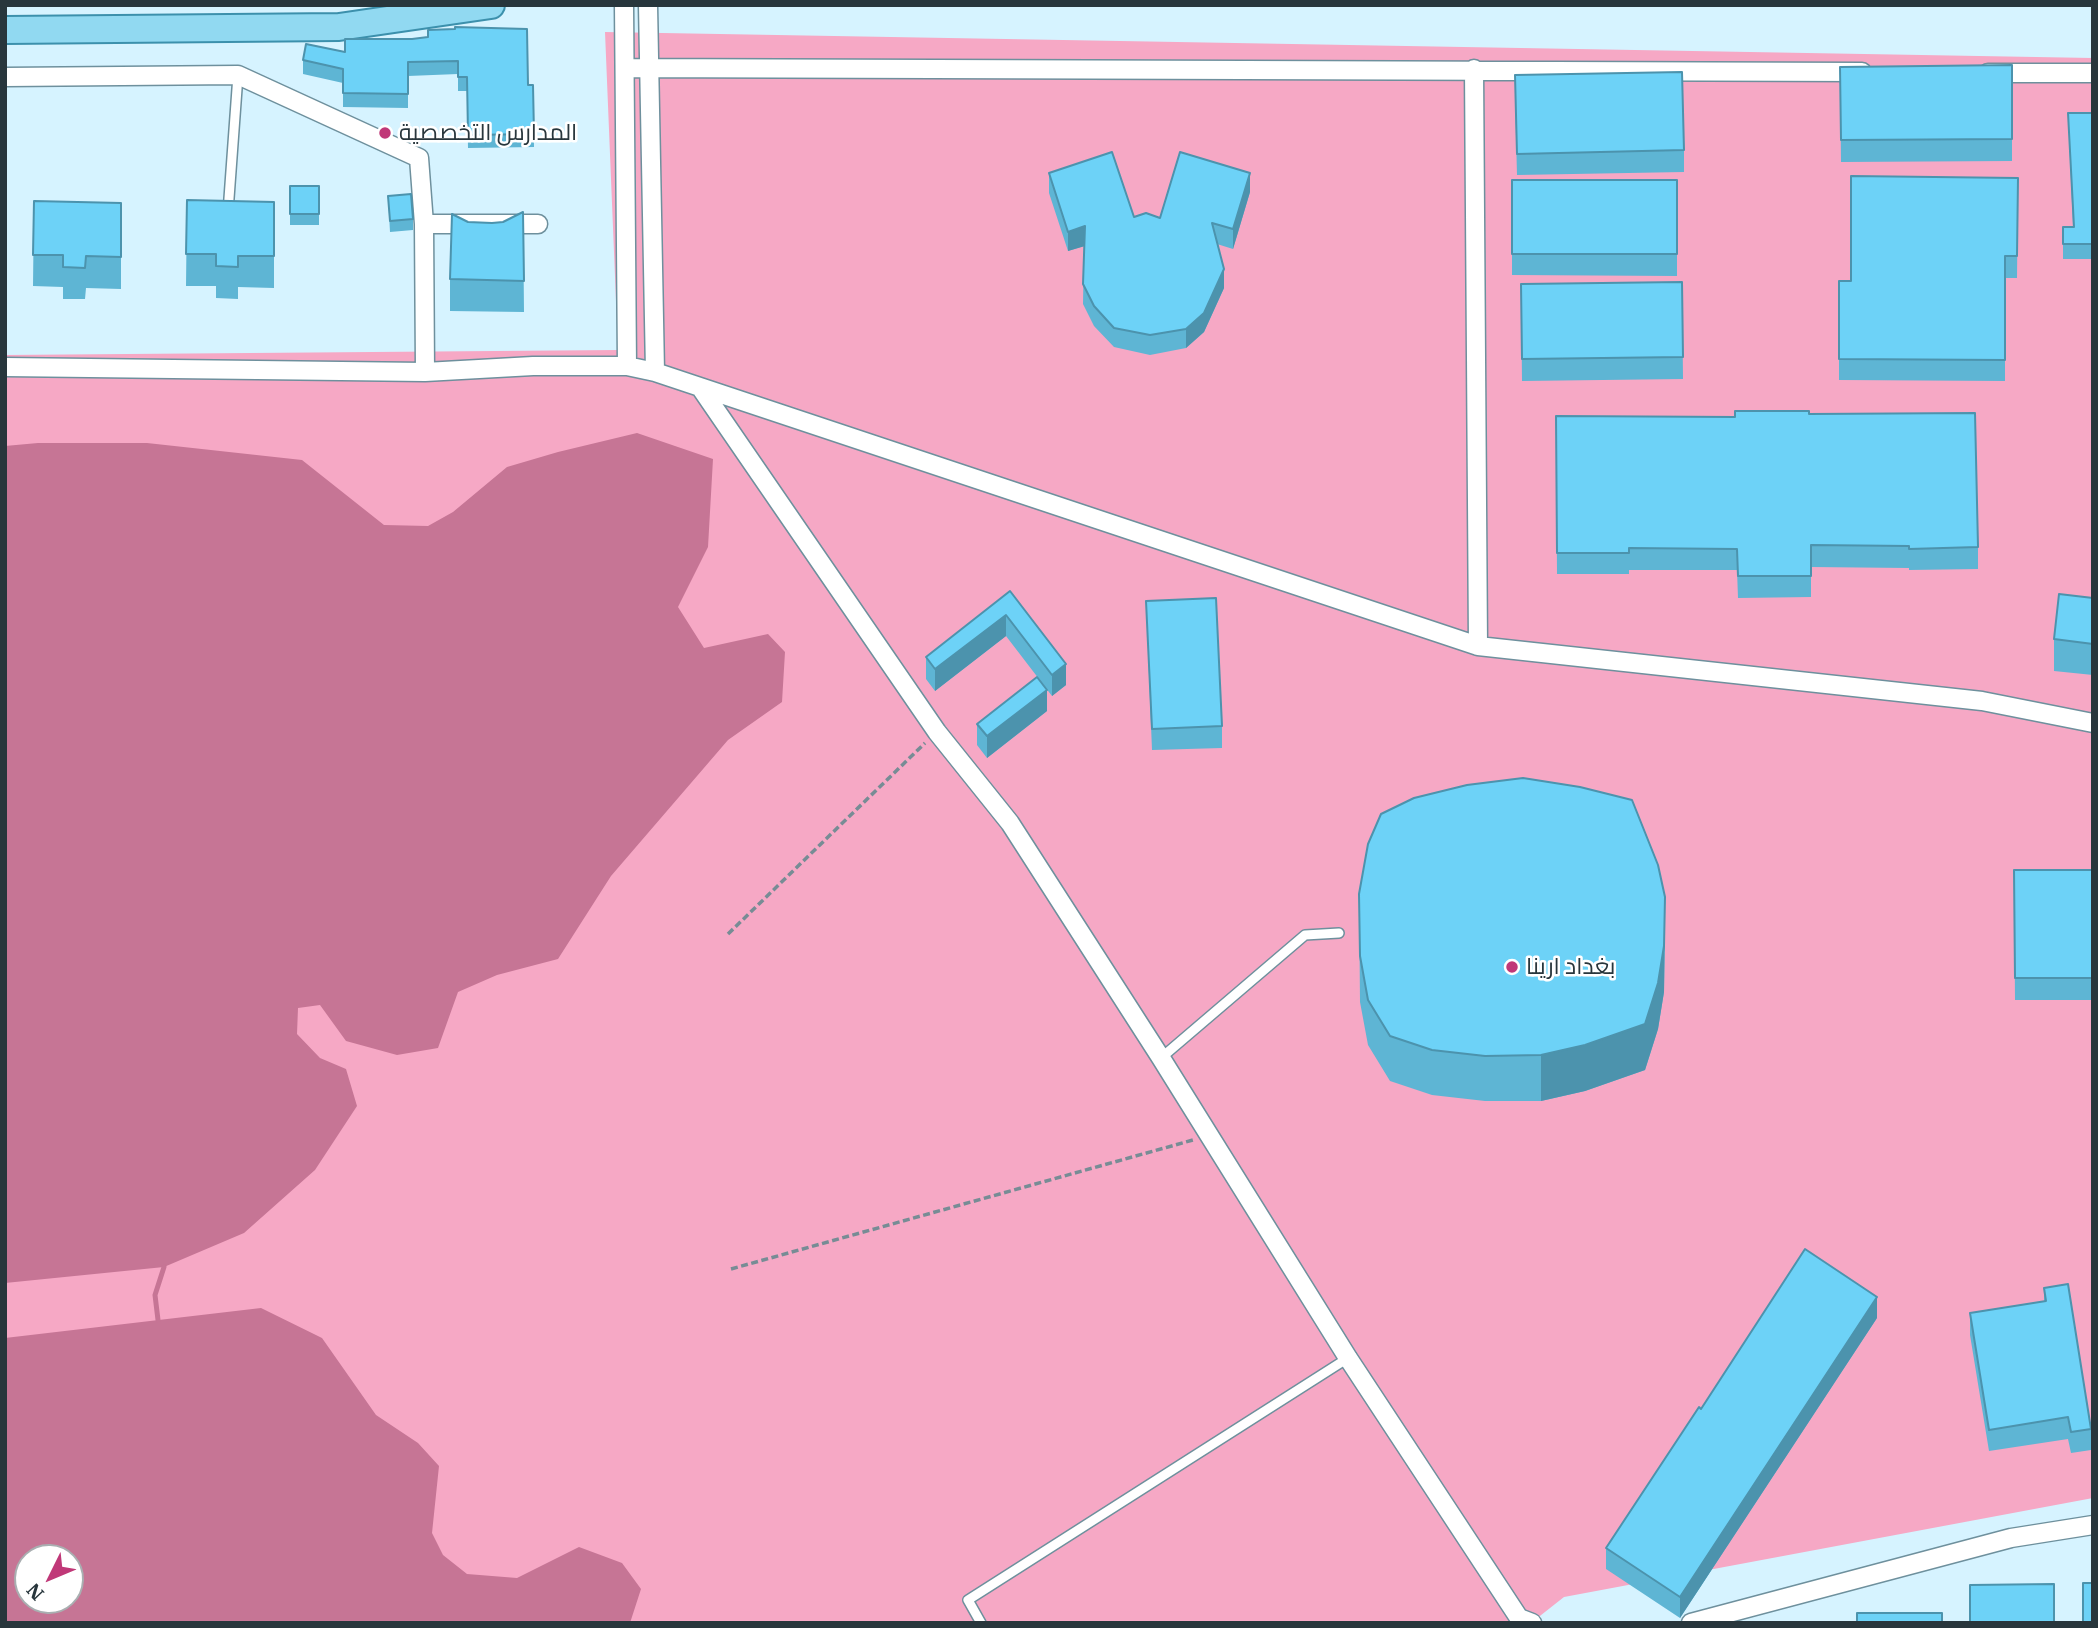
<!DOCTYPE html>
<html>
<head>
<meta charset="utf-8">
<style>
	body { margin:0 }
	#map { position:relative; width:2098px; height:1628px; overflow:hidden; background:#d6f3ff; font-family:"IBM Plex Serif",serif }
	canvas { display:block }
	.frame { position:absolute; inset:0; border:7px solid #28363c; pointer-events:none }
	.north { position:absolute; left:14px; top:1544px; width:70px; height:70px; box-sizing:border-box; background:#fff; border:2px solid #a9afb1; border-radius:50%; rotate:227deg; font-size:19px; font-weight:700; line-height:28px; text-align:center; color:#28363c }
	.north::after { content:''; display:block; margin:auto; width:24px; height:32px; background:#c03878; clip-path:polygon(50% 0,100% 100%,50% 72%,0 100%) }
</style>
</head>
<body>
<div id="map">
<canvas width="2098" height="1628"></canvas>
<div class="frame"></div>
<div class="north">N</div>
</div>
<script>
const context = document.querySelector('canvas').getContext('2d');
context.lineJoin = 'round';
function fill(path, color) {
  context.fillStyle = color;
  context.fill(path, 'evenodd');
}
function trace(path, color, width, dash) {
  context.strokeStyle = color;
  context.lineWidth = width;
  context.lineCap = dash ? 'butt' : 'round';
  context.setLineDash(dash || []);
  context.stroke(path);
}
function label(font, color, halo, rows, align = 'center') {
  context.font = font + ' "IBM Plex Serif",Cairo,serif';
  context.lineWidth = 5;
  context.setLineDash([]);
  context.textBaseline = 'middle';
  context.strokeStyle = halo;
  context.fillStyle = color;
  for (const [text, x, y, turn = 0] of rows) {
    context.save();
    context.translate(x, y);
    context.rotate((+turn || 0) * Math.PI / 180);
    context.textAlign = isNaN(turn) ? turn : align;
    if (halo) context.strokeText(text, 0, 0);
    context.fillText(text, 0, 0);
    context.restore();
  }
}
fill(new Path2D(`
	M 605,32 L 2093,58 L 2093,1498 L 1564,1597 L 1531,1623 L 5,1623 L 5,355 L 618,350 ZM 28,1558 L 70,1558 L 70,1600 L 28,1600 Z`), '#f6a8c5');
fill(new Path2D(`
	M 637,433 L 713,459 L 708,547 L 678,607 L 704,648 L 768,634 L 785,652 L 782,702 L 728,740 L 611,876 L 558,959 L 497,975 L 458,992 L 438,1048 L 397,1055 L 346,1041 L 320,1005 L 298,1008 L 297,1034 L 320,1058 L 346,1069 L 357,1106 L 315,1170 L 244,1233 L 164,1267 L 5,1283 L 5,446 L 38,443 L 147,443 L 302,460 L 384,525 L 428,526 L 453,512 L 507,467 L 558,452 Z
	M 261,1308 L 322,1338 L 376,1415 L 418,1443 L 439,1466 L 432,1533 L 443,1555 L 467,1574 L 517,1578 L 579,1547 L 622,1563 L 641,1589 L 630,1623 L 5,1623 L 5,1338 ZM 28,1558 L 70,1558 L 70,1600 L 28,1600 Z`), '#c67595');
trace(new Path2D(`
	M 158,1320 L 155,1295 L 164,1267`), '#c67595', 5);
const lane = new Path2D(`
	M 228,212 L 238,75
	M 1161,1058 L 1305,935 L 1339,933
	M 981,1623 L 968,1600 L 1348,1358`);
const street = new Path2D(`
	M 624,5 L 627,366
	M 648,5 L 655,372
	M 625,68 L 1862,72
	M 1474,69 L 1478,646
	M 1988,73 L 2093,73
	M 5,77 L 238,75 L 419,158 L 424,224 L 538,224
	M 424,224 L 425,372
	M 5,367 L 425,372 L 533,366 L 627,366 L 655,372 L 700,387 L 937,732 L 1010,823 L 1161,1058 L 1348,1358 L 1519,1618 L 1532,1623
	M 700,387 L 1478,646 L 1982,701 L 2093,723
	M 1691,1623 L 2011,1538 L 2093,1525`);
const primary = new Path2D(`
	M 5,30 L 339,27 L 491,5`);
trace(lane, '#6e909d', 12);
trace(street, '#6e909d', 21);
trace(primary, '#3c90ac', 30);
trace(new Path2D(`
	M 728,934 L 925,743
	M 731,1269 L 1193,1140`), '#778c95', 3.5, [7, 3.5]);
trace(lane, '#fff', 9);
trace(street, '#fff', 18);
trace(primary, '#91d9f1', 26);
fill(new Path2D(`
	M 412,39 L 528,85 L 533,85 L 534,147 L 468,148 L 467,91 L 458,91 L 458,74 L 408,76 L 408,108 L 343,107 L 343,83 L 303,74 L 303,60 Z
	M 2012,65 L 2012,161 L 1841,162 L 1840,67 Z
	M 1515,97 L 1684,150 L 1684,172 L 1517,175 Z
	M 2068,113 L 2093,113 L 2093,259 L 2063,259 L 2063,227 L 2073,227 Z
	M 1049,173 L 1134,217 L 1160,218 L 1250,192 L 1233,249 L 1217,244 L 1224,288 L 1204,332 L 1186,348 L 1150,355 L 1114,347 L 1094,326 L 1083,304 L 1084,246 L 1068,251 L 1049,193 Z
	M 2018,178 L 2017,278 L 2005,278 L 2005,381 L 1839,380 L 1839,281 L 1851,281 Z
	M 1512,180 L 1677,180 L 1677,276 L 1512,275 Z
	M 290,186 L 319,186 L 319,225 L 290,225 Z
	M 388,196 L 413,219 L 413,230 L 390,232 Z
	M 187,200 L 274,202 L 274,288 L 238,287 L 238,299 L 216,298 L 216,286 L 186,286 Z
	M 34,201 L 121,203 L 121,289 L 86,288 L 85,299 L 63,299 L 63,287 L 33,286 Z
	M 523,212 L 524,312 L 450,311 L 450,279 L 468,222 L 492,223 L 503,222 Z
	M 1682,282 L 1683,379 L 1522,381 L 1521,284 Z
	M 1809,414 L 1978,547 L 1978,569 L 1909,570 L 1909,568 L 1811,567 L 1811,597 L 1738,598 L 1737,570 L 1629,570 L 1629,574 L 1557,574 L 1556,416 L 1735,417 Z
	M 1010,591 L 1066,685 L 1052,696 L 1006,636 L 935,691 L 926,679 L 926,657 Z
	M 2093,598 L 2093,675 L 2054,671 L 2054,639 Z
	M 1146,601 L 1222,726 L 1222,748 L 1152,750 Z
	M 1047,711 L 987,758 L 977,745 L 977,724 Z
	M 2014,870 L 2093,870 L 2093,1000 L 2015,1000 Z
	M 1359,894 L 1665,943 L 1664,992 L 1658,1029 L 1645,1070 L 1585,1091 L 1541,1101 L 1485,1101 L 1432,1095 L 1390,1081 L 1368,1045 L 1360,1002 Z
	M 2044,1288 L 2091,1429 L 2091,1450 L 2071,1453 L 2068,1439 L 1989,1451 L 1970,1335 L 1970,1313 L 2044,1302 Z
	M 1877,1318 L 1680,1618 L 1606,1569 L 1606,1548 L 1701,1409 Z`), '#5eb5d4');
fill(new Path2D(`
	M 1250,173 L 1250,192 L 1233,249 L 1233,229 Z
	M 1085,226 L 1085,246 L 1068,251 L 1068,232 Z
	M 1224,269 L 1224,288 L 1204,332 L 1186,348 L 1186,329 Z
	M 1006,615 L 1006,636 L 935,691 L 935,669 Z
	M 1066,664 L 1066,685 L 1052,696 L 1052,675 Z
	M 1047,690 L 1047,711 L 987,758 L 987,736 Z
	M 1665,897 L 1664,992 L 1658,1029 L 1645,1070 L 1585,1091 L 1541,1101 L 1541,1055 Z
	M 1877,1297 L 1877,1318 L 1680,1618 L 1680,1597 Z`), '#4c93ad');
const building = new Path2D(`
	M 455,27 L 527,29 L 528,85 L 533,85 L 534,134 L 468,135 L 467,77 L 458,77 L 458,61 L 408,62 L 408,94 L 343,93 L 343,69 L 303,60 L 306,44 L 345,52 L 345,39 L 412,39 L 428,37 L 428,30 L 455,29 Z
	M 2012,65 L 2012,139 L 1841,140 L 1840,67 Z
	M 1682,72 L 1684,150 L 1517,154 L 1515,75 Z
	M 2068,113 L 2093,113 L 2093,244 L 2063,244 L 2063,227 L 2074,227 Z
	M 1112,152 L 1134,217 L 1146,213 L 1160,218 L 1180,152 L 1250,173 L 1233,229 L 1212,223 L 1224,269 L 1204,313 L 1186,329 L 1150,335 L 1114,328 L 1094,306 L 1083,284 L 1085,226 L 1068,232 L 1049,173 Z
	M 1851,176 L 2018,178 L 2017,256 L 2005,256 L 2005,360 L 1839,359 L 1839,281 L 1851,281 Z
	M 1512,180 L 1677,180 L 1677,254 L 1512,254 Z
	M 290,186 L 319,186 L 319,214 L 290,214 Z
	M 411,194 L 413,219 L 390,221 L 388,196 Z
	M 187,200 L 274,202 L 274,256 L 238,256 L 238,267 L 216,266 L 216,254 L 186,254 Z
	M 34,201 L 121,203 L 121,257 L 86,256 L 85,268 L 63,267 L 63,255 L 33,255 Z
	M 523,212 L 524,281 L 450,279 L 452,214 L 468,222 L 492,223 L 503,222 Z
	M 1682,282 L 1683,357 L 1522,359 L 1521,284 Z
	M 1735,411 L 1809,411 L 1809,414 L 1975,413 L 1978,547 L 1909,549 L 1909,546 L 1811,545 L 1811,576 L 1738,576 L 1737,549 L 1629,548 L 1629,553 L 1557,553 L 1556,416 L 1735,417 Z
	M 1010,591 L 1066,664 L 1052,675 L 1006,615 L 935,669 L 926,657 Z
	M 2059,594 L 2093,598 L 2093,644 L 2054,639 Z
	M 1216,598 L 1222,726 L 1152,729 L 1146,601 Z
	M 1037,677 L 1047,690 L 987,736 L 977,724 Z
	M 1523,778 L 1580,787 L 1632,800 L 1658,865 L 1665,897 L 1664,946 L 1658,983 L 1645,1024 L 1585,1045 L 1541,1055 L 1485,1056 L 1432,1050 L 1390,1036 L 1368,1000 L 1360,956 L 1359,894 L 1368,844 L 1381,814 L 1414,798 L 1467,785 Z
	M 2014,870 L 2093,870 L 2093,978 L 2015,978 Z
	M 1805,1249 L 1877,1297 L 1680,1597 L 1606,1548 L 1699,1407 L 1701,1409 Z
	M 2068,1284 L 2091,1429 L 2071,1432 L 2068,1417 L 1989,1430 L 1970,1313 L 2046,1301 L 2044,1288 Z
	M 2083,1583 L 2093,1583 L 2093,1623 L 2083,1623 Z
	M 2054,1584 L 2054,1623 L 1970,1623 L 1970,1585 Z
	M 1857,1613 L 1942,1613 L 1942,1623 L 1857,1623 Z`);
fill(building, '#6dd2f7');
trace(building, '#4c93ad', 2);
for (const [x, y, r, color] of [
	[385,133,7,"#c03878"],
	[1512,967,7,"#c03878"]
]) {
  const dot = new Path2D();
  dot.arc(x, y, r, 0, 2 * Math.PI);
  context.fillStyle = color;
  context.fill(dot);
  trace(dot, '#fff', 2.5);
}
label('23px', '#28363c', '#fff', [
	["المدارس التخصصية",399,133],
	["بغداد ارينا",1526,967]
], 'left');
</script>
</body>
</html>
